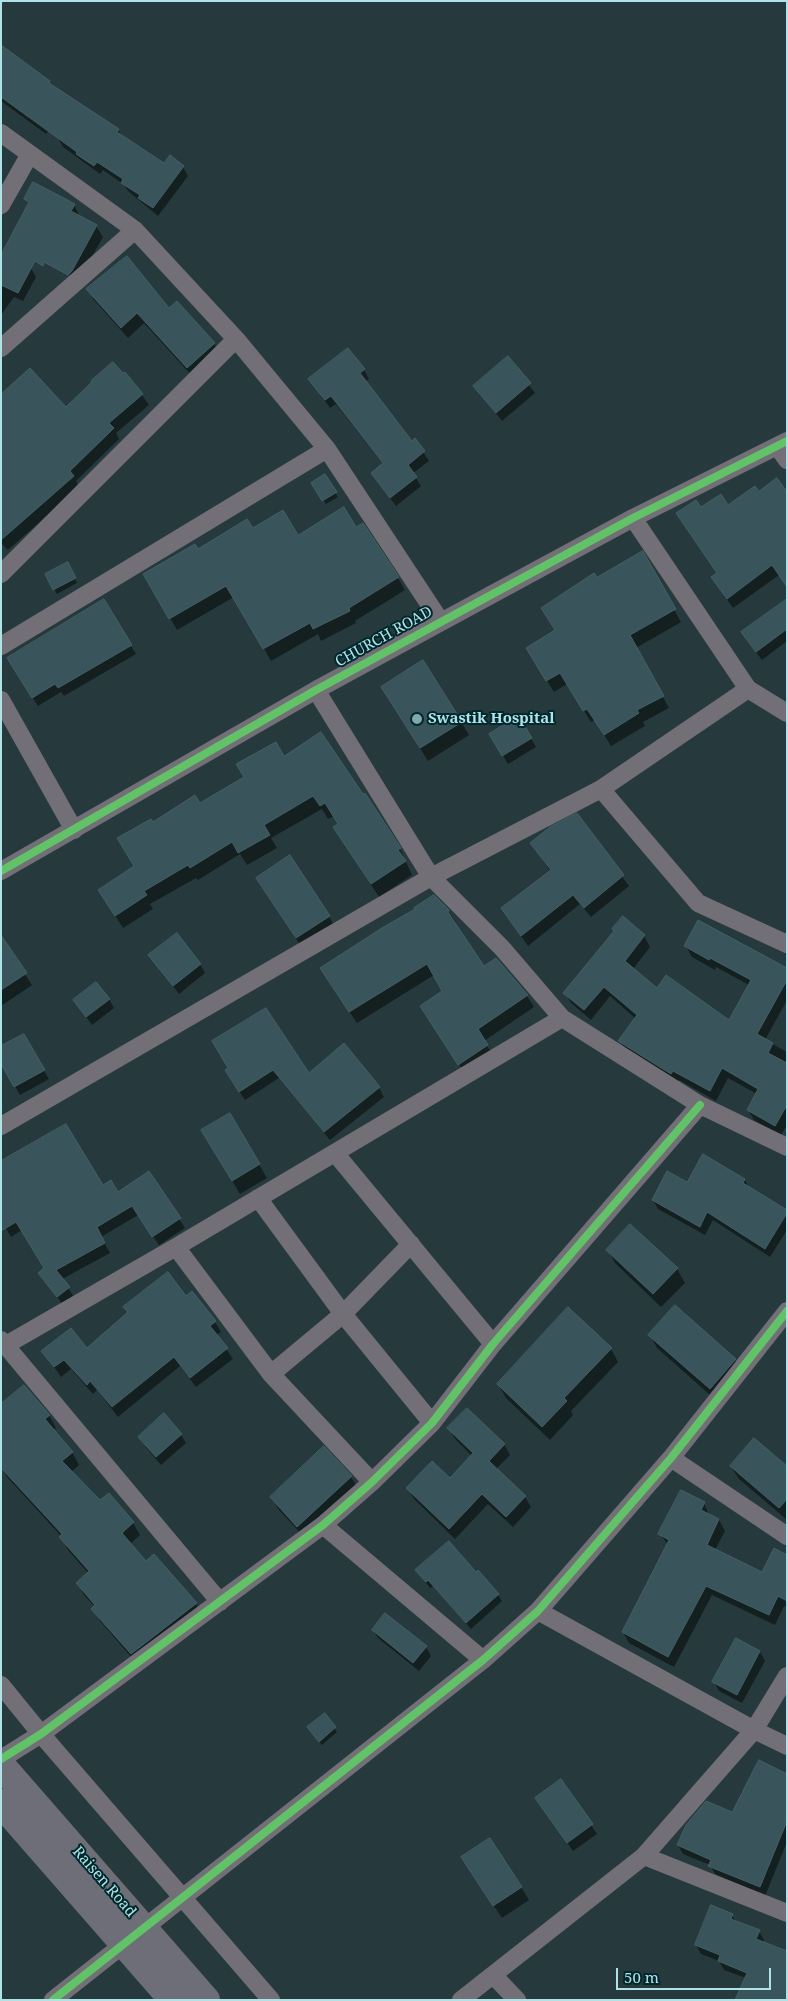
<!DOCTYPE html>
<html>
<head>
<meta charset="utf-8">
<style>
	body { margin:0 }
	#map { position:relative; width:788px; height:2001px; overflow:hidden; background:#263a3d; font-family:"Noto Serif",serif }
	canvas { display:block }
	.frame { position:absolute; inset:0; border:2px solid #afe3e8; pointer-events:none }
	.scale { position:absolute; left:616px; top:1968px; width:155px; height:22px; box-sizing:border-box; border:2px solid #afe3e8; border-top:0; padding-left:6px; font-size:15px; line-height:18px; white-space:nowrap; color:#afe3e8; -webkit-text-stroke:4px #01282c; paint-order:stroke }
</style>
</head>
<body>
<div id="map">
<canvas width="788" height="2001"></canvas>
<div class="frame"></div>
<div class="scale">50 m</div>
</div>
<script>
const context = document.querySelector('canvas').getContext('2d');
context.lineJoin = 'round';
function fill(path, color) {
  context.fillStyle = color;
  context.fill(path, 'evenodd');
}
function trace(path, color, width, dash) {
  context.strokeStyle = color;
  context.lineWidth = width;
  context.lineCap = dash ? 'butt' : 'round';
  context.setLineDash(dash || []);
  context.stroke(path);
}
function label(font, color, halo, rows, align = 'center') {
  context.font = font + ' "Noto Serif",serif';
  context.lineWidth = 4;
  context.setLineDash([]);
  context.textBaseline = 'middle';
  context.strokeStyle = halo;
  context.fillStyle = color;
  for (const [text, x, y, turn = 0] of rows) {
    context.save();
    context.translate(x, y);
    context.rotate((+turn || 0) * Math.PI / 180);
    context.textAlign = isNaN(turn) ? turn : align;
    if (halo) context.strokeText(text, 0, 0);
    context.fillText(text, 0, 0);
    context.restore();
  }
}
fill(new Path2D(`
	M 1,47 L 69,104 L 46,134 L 1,101 Z
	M 118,130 L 123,137 L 164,165 L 183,167 L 188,176 L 158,216 L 128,191 L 123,184 L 103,170 L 100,174 L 63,147 L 58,138 Z
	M 26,199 L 74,205 L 80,217 L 96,226 L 103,237 L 78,281 L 22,241 L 29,205 Z
	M 1,258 L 31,268 L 36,277 L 23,301 L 14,297 L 1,315 Z
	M 87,289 L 169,310 L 214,343 L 220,354 L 194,378 L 144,323 L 128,338 L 94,300 Z
	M 508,358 L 535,393 L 502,421 L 474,386 Z
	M 364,370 L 369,379 L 365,382 L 412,442 L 415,440 L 429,461 L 413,473 L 421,486 L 396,506 L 378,482 L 384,465 L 336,404 L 330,408 L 310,379 Z
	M 124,374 L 142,395 L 149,405 L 116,433 L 119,439 L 76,481 L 79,487 L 8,550 L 1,543 L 1,395 L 66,409 L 93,383 Z
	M 325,476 L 338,497 L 326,504 L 313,483 Z
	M 758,493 L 779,575 L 733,608 L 712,578 L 718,574 L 700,509 L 728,507 Z
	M 356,529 L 398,578 L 405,590 L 355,621 L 356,623 L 321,641 L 318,634 L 271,661 L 234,597 L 177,630 L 145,574 L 197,551 L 253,530 L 297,536 Z
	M 642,553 L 681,622 L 636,648 L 669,708 L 643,722 L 645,726 L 611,746 L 595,720 L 591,722 L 567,684 L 554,692 L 534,660 L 556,631 Z
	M 67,564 L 77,583 L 57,594 L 47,575 Z
	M 103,601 L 136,654 L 64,696 L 61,692 L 38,706 L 13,667 Z
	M 787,606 L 787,641 L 762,660 L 742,633 Z
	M 390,700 L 461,722 L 469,735 L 428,761 Z
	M 519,718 L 536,747 L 508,764 L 491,735 Z
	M 284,758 L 400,849 L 412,875 L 379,897 L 342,840 L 339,825 L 334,816 L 328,819 L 322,809 L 271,838 L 277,848 L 247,865 L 240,854 L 198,880 L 196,878 L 150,904 L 153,909 L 123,928 L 107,903 L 136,867 L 152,823 L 199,805 Z
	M 577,815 L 629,886 L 591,917 L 580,904 L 528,946 L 509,919 L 551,872 L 531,843 Z
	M 265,891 L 329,916 L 336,930 L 304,951 Z
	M 416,910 L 448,910 L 484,968 L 496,959 L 527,996 L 534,1007 L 484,1041 L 494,1057 L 466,1075 L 428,1017 L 444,991 L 434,975 L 357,1023 L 328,980 Z
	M 644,936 L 650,947 L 633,969 L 657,990 L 729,1022 L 749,985 L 716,967 L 715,970 L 692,957 L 686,946 L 787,970 L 787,1000 L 765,1040 L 787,1052 L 787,1125 L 781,1135 L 754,1120 L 748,1110 L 757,1094 L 728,1078 L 716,1101 L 679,1080 L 677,1084 L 626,1051 L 620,1041 L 636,1019 L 610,996 L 591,1020 L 571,1003 L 565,993 Z
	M 1,938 L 32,985 L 1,1006 Z
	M 150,955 L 200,964 L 205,973 L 179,994 Z
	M 109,999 L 114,1008 L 92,1025 L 75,1001 Z
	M 23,1035 L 49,1079 L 20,1095 L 1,1062 Z
	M 214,1042 L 308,1075 L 379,1088 L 384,1097 L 330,1140 L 279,1078 L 245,1100 L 231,1079 L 230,1068 Z
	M 230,1115 L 267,1178 L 240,1194 L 203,1131 Z
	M 149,1173 L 185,1228 L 159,1245 L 138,1215 L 101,1237 L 110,1253 L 62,1279 L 74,1297 L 63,1305 L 40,1273 L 45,1268 L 22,1230 L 11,1237 L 1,1220 L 102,1187 L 118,1193 Z
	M 745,1180 L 749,1188 L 787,1212 L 787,1230 L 770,1257 L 713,1220 L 705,1235 L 658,1209 L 653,1200 L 687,1183 Z
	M 631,1225 L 677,1269 L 685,1283 L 661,1307 L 615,1263 L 608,1250 Z
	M 192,1293 L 215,1322 L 221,1332 L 216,1335 L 233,1359 L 196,1387 L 180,1366 L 118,1417 L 97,1390 L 93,1394 L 71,1369 L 61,1377 L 43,1351 L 87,1350 L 128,1313 L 125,1307 L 186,1297 Z
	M 650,1335 L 735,1360 L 742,1373 L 718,1402 L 657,1348 Z
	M 611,1349 L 618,1362 L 571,1411 L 573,1415 L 550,1440 L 506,1398 L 498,1384 Z
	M 49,1415 L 56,1428 L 53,1430 L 72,1452 L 79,1465 L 71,1472 L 100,1502 L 133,1523 L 140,1535 L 130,1544 L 145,1563 L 154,1555 L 196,1604 L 203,1616 L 139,1666 L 100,1621 L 93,1609 L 95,1607 L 84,1595 L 77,1583 L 88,1573 L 68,1550 L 61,1536 L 7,1477 L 1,1467 L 1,1458 Z
	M 449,1429 L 504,1444 L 510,1455 L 496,1469 L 525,1497 L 531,1507 L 513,1527 L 488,1504 L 455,1539 L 414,1499 L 408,1489 L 450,1479 L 472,1456 L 455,1439 Z
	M 181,1435 L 186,1443 L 161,1465 L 145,1446 L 139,1437 Z
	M 731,1467 L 787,1467 L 787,1520 L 739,1479 Z
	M 351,1477 L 359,1490 L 306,1539 L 279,1510 L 271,1497 Z
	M 704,1503 L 709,1515 L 719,1520 L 725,1531 L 715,1550 L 763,1574 L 787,1556 L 787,1607 L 784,1606 L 775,1625 L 712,1595 L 674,1667 L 629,1643 L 623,1632 L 668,1545 L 660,1534 Z
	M 417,1570 L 476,1574 L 498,1595 L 502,1601 L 471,1629 L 433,1586 L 430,1588 Z
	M 373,1630 L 426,1647 L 431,1656 L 419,1671 L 378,1638 Z
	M 736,1640 L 760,1652 L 765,1661 L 742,1703 L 719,1691 L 714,1682 Z
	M 324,1715 L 337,1732 L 322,1745 L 311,1732 Z
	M 787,1779 L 787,1842 L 765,1896 L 715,1874 L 710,1865 L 683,1854 L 678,1845 L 733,1814 Z
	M 561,1781 L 597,1834 L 573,1851 L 537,1799 Z
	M 470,1871 L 521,1887 L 529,1900 L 502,1918 Z
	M 732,1915 L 736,1922 L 759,1931 L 764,1940 L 746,1978 L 724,1970 L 719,1961 L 701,1954 L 696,1945 Z`), '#0007');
const building = new Path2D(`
	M 1,45 L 50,81 L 49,83 L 119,129 L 117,132 L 164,163 L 170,155 L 184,166 L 153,208 L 138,198 L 140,195 L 121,183 L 123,179 L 97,162 L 94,166 L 76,154 L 77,152 L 1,97 Z
	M 33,182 L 75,204 L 71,211 L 97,225 L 72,271 L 68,275 L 44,262 L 43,266 L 35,261 L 18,293 L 1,285 L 1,255 L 29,202 L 24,199 Z
	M 127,256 L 169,308 L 177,301 L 215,343 L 187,368 L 137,313 L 121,328 L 86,289 Z
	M 348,348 L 365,369 L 360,373 L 412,441 L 415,438 L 425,451 L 408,465 L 417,477 L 390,498 L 371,473 L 383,463 L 331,396 L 325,400 L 308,379 Z
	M 508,356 L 531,383 L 496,413 L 473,386 Z
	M 113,362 L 123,373 L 125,372 L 143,394 L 109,423 L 114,428 L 70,471 L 74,476 L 1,540 L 1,394 L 30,368 L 66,407 L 92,382 L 91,381 Z
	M 325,474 L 337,492 L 322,501 L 311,483 Z
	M 777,478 L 787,492 L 787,587 L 772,565 L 727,599 L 711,577 L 717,573 L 676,513 L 696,500 L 701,507 L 721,494 L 728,505 L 755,486 L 759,491 Z
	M 344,507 L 356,527 L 363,523 L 399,577 L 349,608 L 350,611 L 313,629 L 310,623 L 263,649 L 226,586 L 169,619 L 143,574 L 195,544 L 198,549 L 247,519 L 253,528 L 283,510 L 298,535 Z
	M 643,551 L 676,609 L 630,635 L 664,696 L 637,710 L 639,713 L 604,735 L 587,709 L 583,711 L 560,673 L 546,681 L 526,648 L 555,630 L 541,608 L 594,573 L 597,577 Z
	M 68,562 L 76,578 L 53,590 L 45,574 Z
	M 104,599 L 132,645 L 58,688 L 55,684 L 32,698 L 7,658 Z
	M 787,599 L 787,629 L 756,652 L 741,632 Z
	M 423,660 L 462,722 L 420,748 L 381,687 Z
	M 519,716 L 532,738 L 502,756 L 489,734 Z
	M 321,732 L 363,794 L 365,793 L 401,848 L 398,850 L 406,861 L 371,884 L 333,827 L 338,824 L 325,803 L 320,806 L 313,796 L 264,825 L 270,835 L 238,853 L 232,842 L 190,868 L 188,865 L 144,891 L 147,895 L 115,916 L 98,890 L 134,866 L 117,838 L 151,819 L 153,822 L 195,795 L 200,803 L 244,777 L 236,764 L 276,742 L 284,756 Z
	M 577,813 L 624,875 L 584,908 L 573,895 L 521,936 L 501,908 L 551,870 L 530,843 L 550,827 Z
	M 290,855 L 330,916 L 296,938 L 256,878 Z
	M 434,895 L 449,910 L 448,912 L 484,966 L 496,958 L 528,995 L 478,1029 L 488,1045 L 458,1065 L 420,1006 L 442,991 L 427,964 L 349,1012 L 320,968 L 382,928 L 415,909 L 414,908 Z
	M 623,916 L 645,935 L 625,961 L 657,988 L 666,975 L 729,1020 L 751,980 L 710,958 L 709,960 L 684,946 L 698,920 L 787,968 L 787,980 L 757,1034 L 773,1043 L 768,1053 L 787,1063 L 787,1105 L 775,1126 L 747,1110 L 758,1089 L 722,1068 L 710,1091 L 673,1071 L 671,1074 L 618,1041 L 637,1015 L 604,987 L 584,1010 L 563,993 L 614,931 L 612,929 Z
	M 177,933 L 201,964 L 173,986 L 148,955 Z
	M 1,935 L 27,973 L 1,990 Z
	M 96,982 L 110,999 L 86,1017 L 73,1000 Z
	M 266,1008 L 309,1073 L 344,1043 L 380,1087 L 324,1132 L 273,1070 L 239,1092 L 225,1070 L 228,1068 L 212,1041 Z
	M 24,1034 L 45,1070 L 14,1087 L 1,1064 L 1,1046 Z
	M 230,1113 L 260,1164 L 232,1181 L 201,1130 Z
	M 66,1124 L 103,1185 L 111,1180 L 118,1192 L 149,1171 L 181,1218 L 152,1237 L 132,1206 L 97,1227 L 105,1243 L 56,1270 L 70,1287 L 57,1297 L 38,1273 L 44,1268 L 16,1222 L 1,1231 L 1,1161 Z
	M 703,1154 L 745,1179 L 743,1183 L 787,1210 L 787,1213 L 765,1249 L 707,1212 L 700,1227 L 652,1200 L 667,1171 L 687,1182 Z
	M 630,1224 L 678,1268 L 653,1294 L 606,1250 Z
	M 168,1272 L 186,1296 L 192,1291 L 216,1321 L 210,1326 L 228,1348 L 190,1378 L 174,1357 L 112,1407 L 90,1381 L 87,1385 L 64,1360 L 54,1367 L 41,1351 L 71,1328 L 87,1348 L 128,1312 L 123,1307 Z
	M 675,1305 L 736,1359 L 710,1389 L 648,1335 Z
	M 568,1307 L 612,1348 L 564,1398 L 567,1401 L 542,1427 L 497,1384 Z
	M 24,1385 L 50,1415 L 45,1419 L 73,1452 L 62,1461 L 100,1500 L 109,1493 L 134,1522 L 122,1533 L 146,1561 L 154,1554 L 197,1603 L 131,1654 L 91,1609 L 95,1605 L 76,1583 L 89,1571 L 59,1537 L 62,1534 L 1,1468 L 1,1404 Z
	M 467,1408 L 505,1444 L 489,1461 L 526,1496 L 506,1517 L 482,1494 L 449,1529 L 406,1488 L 432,1461 L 450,1478 L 473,1453 L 447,1428 Z
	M 164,1413 L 182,1434 L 156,1457 L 138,1437 Z
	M 754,1438 L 787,1466 L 787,1499 L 779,1508 L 730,1466 Z
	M 324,1446 L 352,1476 L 297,1527 L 270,1497 Z
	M 681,1490 L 705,1502 L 701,1510 L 719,1519 L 707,1545 L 762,1572 L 774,1548 L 787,1555 L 787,1601 L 778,1596 L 769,1615 L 706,1586 L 668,1657 L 622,1632 L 669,1540 L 658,1534 Z
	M 449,1541 L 476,1572 L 478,1570 L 499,1594 L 466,1623 L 428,1580 L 426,1582 L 415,1570 Z
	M 385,1613 L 427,1646 L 413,1663 L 372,1630 Z
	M 736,1638 L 760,1651 L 737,1695 L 712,1682 Z
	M 325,1713 L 336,1727 L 319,1742 L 307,1727 Z
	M 759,1760 L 787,1774 L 787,1821 L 760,1887 L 708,1866 L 711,1860 L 677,1845 L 686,1825 L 706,1801 L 732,1812 Z
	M 561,1779 L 593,1824 L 567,1843 L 535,1798 Z
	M 490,1838 L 522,1887 L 493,1906 L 461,1857 Z
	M 711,1905 L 733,1914 L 731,1919 L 760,1930 L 756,1939 L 787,1951 L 787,2000 L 735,2000 L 747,1973 L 718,1961 L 720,1955 L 695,1945 Z`);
fill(building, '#39545a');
trace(building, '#426068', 1);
trace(new Path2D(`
	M 1,133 L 135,230 L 236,339 L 327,449 L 441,622
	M 1,205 L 30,154
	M 1,348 L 135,230
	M 777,446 L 787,460
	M 633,518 L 748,689 L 787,713
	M 1,574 L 236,339
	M 1,646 L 327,449
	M 316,690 L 431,877 L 502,948 L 562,1018 L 700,1105 L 787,1147
	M 1,700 L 74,830
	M 601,789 L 698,903 L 787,944
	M 1,871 L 316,690 L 441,622 L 633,518 L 787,441
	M 1,1126 L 431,877 L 601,789 L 748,689
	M 335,1153 L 493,1344
	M 258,1198 L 343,1314 L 432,1423
	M 176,1247 L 271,1374 L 372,1482
	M 1,1340 L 220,1602
	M 6,1345 L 176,1247 L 562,1018
	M 271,1374 L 343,1314 L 411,1244
	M 671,1458 L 787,1536
	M 323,1525 L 483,1660
	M 538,1611 L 754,1730 L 787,1746
	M 1,1685 L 41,1734 L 271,2000
	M 1,1759 L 41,1734 L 323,1525 L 372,1482 L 432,1423 L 493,1344 L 700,1105
	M 644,1856 L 787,1913
	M 493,1975 L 517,2000
	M 53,2000 L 483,1660 L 538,1611 L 671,1458 L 787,1311
	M 461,2000 L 644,1856 L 754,1730 L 787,1676`), '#726f77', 18);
trace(new Path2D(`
	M 1,1765 L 206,2000
	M 1,1803 L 173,2000`), '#6d6e78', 28);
trace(new Path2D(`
	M 1,871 L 316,690 L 441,622 L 633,518 L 787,441
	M 1,1759 L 41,1734 L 323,1525 L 372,1482 L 432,1423 L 493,1344 L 700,1105
	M 53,2000 L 483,1660 L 538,1611 L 671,1458 L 787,1311`), '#61c268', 8);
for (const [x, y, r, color] of [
	[417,719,6,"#7fa8ac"]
]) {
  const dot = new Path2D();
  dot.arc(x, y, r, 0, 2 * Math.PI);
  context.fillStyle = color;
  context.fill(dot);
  trace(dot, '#01282c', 2);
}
label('15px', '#afe3e8', '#01282c', [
	["CHURCH ROAD",384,637,-29],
	["Raisen Road",104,1882,49]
]);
label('bold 15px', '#afe3e8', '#01282c', [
	["Swastik Hospital",428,719]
], 'left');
</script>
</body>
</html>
